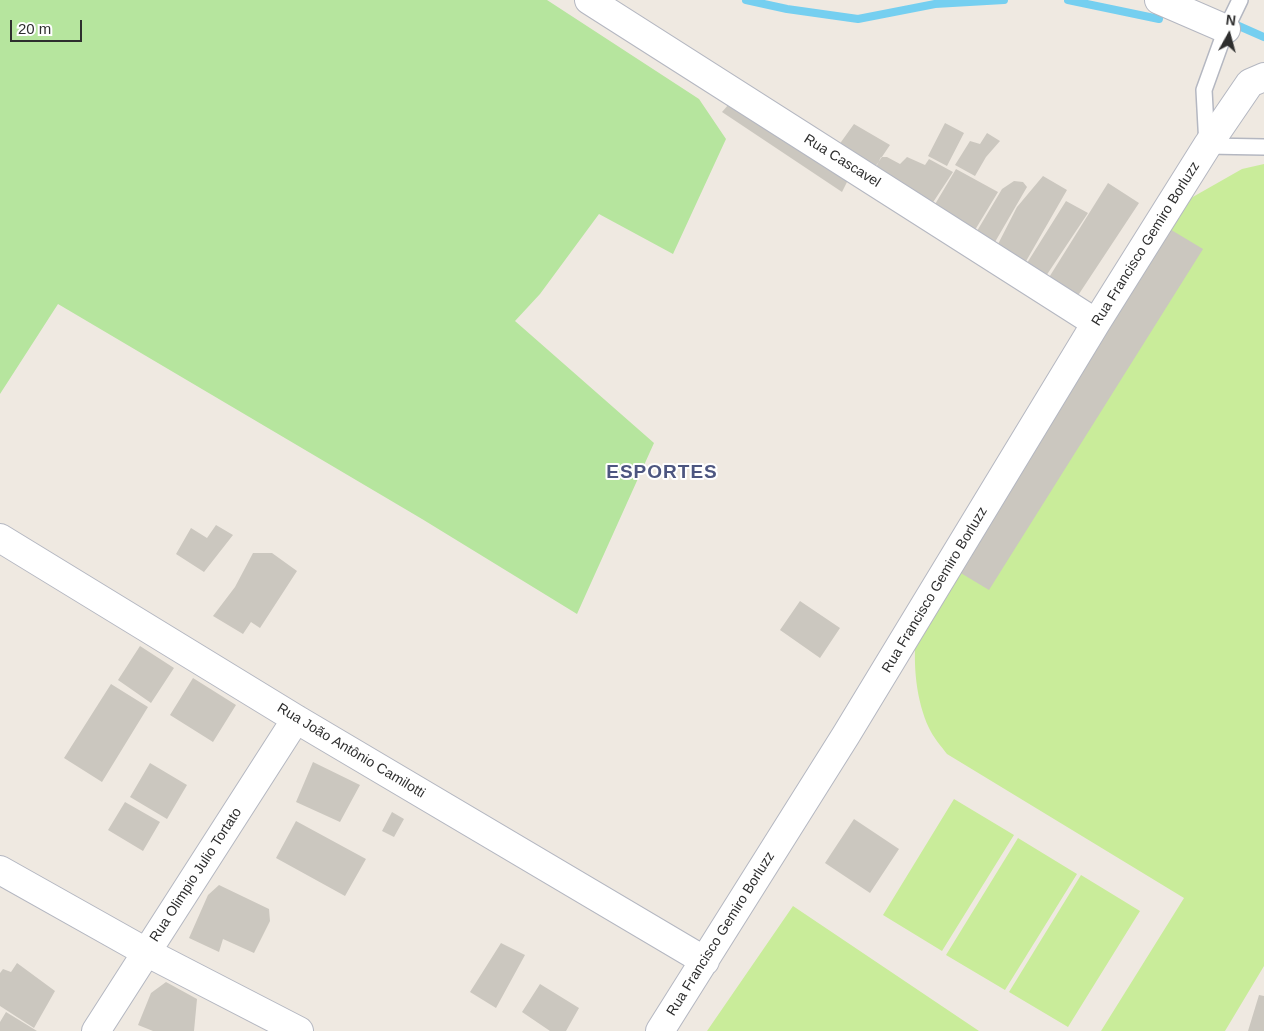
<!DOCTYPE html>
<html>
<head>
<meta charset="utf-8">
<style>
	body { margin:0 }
	#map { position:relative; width:1264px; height:1031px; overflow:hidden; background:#efe9e1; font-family:Helvetica,sans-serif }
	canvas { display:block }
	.north { position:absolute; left:1204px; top:10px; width:50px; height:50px; -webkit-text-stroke:4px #fff; paint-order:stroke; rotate:7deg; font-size:14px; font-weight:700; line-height:20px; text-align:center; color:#2e2e2e }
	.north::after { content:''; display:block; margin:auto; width:18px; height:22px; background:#2e2e2e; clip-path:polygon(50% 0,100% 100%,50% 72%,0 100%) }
	.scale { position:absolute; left:10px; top:20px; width:72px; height:22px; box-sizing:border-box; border:2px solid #2e2e2e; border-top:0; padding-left:6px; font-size:15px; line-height:18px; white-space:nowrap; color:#2e2e2e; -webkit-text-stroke:4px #fff; paint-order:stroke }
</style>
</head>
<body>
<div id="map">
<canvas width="1264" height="1031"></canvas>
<div class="north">N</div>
<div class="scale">20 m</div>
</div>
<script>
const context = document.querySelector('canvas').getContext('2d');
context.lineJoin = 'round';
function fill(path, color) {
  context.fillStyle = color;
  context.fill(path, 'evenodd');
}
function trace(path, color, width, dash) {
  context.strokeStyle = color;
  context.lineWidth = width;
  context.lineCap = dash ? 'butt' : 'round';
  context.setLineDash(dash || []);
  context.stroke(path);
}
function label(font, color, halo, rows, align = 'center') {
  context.font = font + ' Helvetica,sans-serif';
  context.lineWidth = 4;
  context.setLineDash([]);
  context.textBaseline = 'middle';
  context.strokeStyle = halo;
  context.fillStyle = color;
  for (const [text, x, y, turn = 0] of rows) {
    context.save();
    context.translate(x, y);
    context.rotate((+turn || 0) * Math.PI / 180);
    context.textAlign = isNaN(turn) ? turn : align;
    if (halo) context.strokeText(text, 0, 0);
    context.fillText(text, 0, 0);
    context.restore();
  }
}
fill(new Path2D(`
	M 0,0 L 547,0 L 699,99 L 726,139 L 673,254 L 599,214 L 540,294 L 515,321 L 654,443 L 577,614 L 422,519 L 58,304 L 0,394 Z`), '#b6e59e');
fill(new Path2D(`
	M 1264,164 L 1264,966 L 1225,1031 L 1101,1031 L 1184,898 L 947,754 C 941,746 933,737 929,728 C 916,700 913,665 916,635 L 1168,228 L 1191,198 L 1242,169 Z
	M 954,799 L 1014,835 L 942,951 L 883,915 Z
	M 1018,838 L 1077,874 L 1005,990 L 946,955 Z
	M 1081,875 L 1140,911 L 1068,1027 L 1009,992 Z
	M 793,906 L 979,1031 L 707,1031 Z`), '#c9ec9a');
trace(new Path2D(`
	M 746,0 L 787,9 L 858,19 L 935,4 L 1004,0
	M 1068,0 L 1159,19
	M 1232,23 L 1264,37`), '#75cff0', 8);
fill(new Path2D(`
	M 736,96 L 852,172 L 842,192 L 722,112 Z
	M 945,123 L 964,133 L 947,166 L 928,156 Z
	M 854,124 L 890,145 L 871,173 L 836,149 Z
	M 987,133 L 1000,141 L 986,157 L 975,176 L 955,165 L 970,141 L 980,144 Z
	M 881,157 L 887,157 L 900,164 L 907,157 L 925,165 L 929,159 L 953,172 L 928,210 L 872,175 Z
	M 956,169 L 998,192 L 975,230 L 934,206 Z
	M 1043,176 L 1067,190 L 1025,263 L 996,248 L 1017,207 Z
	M 1014,181 L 1023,182 L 1027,187 L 995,242 L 977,231 L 1002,189 Z
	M 1108,183 L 1139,203 L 1077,297 L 1048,279 Z
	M 1066,201 L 1088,213 L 1046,276 L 1027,263 Z
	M 1168,228 L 1203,249 L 989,590 L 954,569 Z
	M 216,525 L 233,535 L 204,572 L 176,554 L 191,528 L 207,538 Z
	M 253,553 L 272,553 L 297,571 L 260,628 L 251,622 L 243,634 L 213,616 L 235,587 Z
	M 800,601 L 840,628 L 820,658 L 780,630 Z
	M 140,646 L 174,668 L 151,703 L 118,680 Z
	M 193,678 L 236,705 L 213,742 L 170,715 Z
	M 111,684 L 148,707 L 102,782 L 64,758 Z
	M 313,762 L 360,785 L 340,822 L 296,802 Z
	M 150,763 L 187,785 L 167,819 L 130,797 Z
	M 125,802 L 160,822 L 143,851 L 108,830 Z
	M 392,812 L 404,819 L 394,837 L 382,831 Z
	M 854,819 L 899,849 L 870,893 L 825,863 Z
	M 296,821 L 366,859 L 345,896 L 276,858 Z
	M 219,885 L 269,909 L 270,921 L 254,953 L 223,939 L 219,952 L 189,938 L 208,895 Z
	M 501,943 L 525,955 L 496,1008 L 470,992 Z
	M 17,963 L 55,991 L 34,1028 L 0,1006 L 0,973 L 3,969 L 11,972 Z
	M 166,982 L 197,999 L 194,1031 L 153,1031 L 138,1025 L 151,993 Z
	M 540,984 L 579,1008 L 566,1031 L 550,1031 L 522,1012 Z
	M 1259,995 L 1264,996 L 1264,1031 L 1248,1031 Z
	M 6,1012 L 37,1031 L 0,1031 L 0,1022 Z`), '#cbc7bf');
const service = new Path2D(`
	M 1240,0 L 1226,29 L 1204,90 L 1207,146 L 1264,147`);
const minor = new Path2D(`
	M 589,0 L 1096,323
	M 1159,0 L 1226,29
	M 0,538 L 296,719 L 705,961
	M 0,870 L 146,952 L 299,1031
	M 96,1031 L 296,719
	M 660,1031 L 846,735 L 1096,323 L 1207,146 L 1250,83 L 1264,77`);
trace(service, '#b4b7c1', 18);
trace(minor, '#b4b7c1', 30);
trace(service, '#fff', 15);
trace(minor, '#fff', 28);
label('14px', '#2e2e2e', '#fff', [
	["Rua Cascavel",842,161,32],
	["Rua Francisco Gemiro Borluzz",1146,244,-58],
	["Rua Francisco Gemiro Borluzz",935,590,-59],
	["Rua João Antônio Camilotti",351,751,31],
	["Rua Olimpio Julio Tortato",196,875,-57],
	["Rua Francisco Gemiro Borluzz",721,934,-58]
]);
context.letterSpacing = '1px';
label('bold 19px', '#4d5680', '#fff', [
	["ESPORTES",662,473]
]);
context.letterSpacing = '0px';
</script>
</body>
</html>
